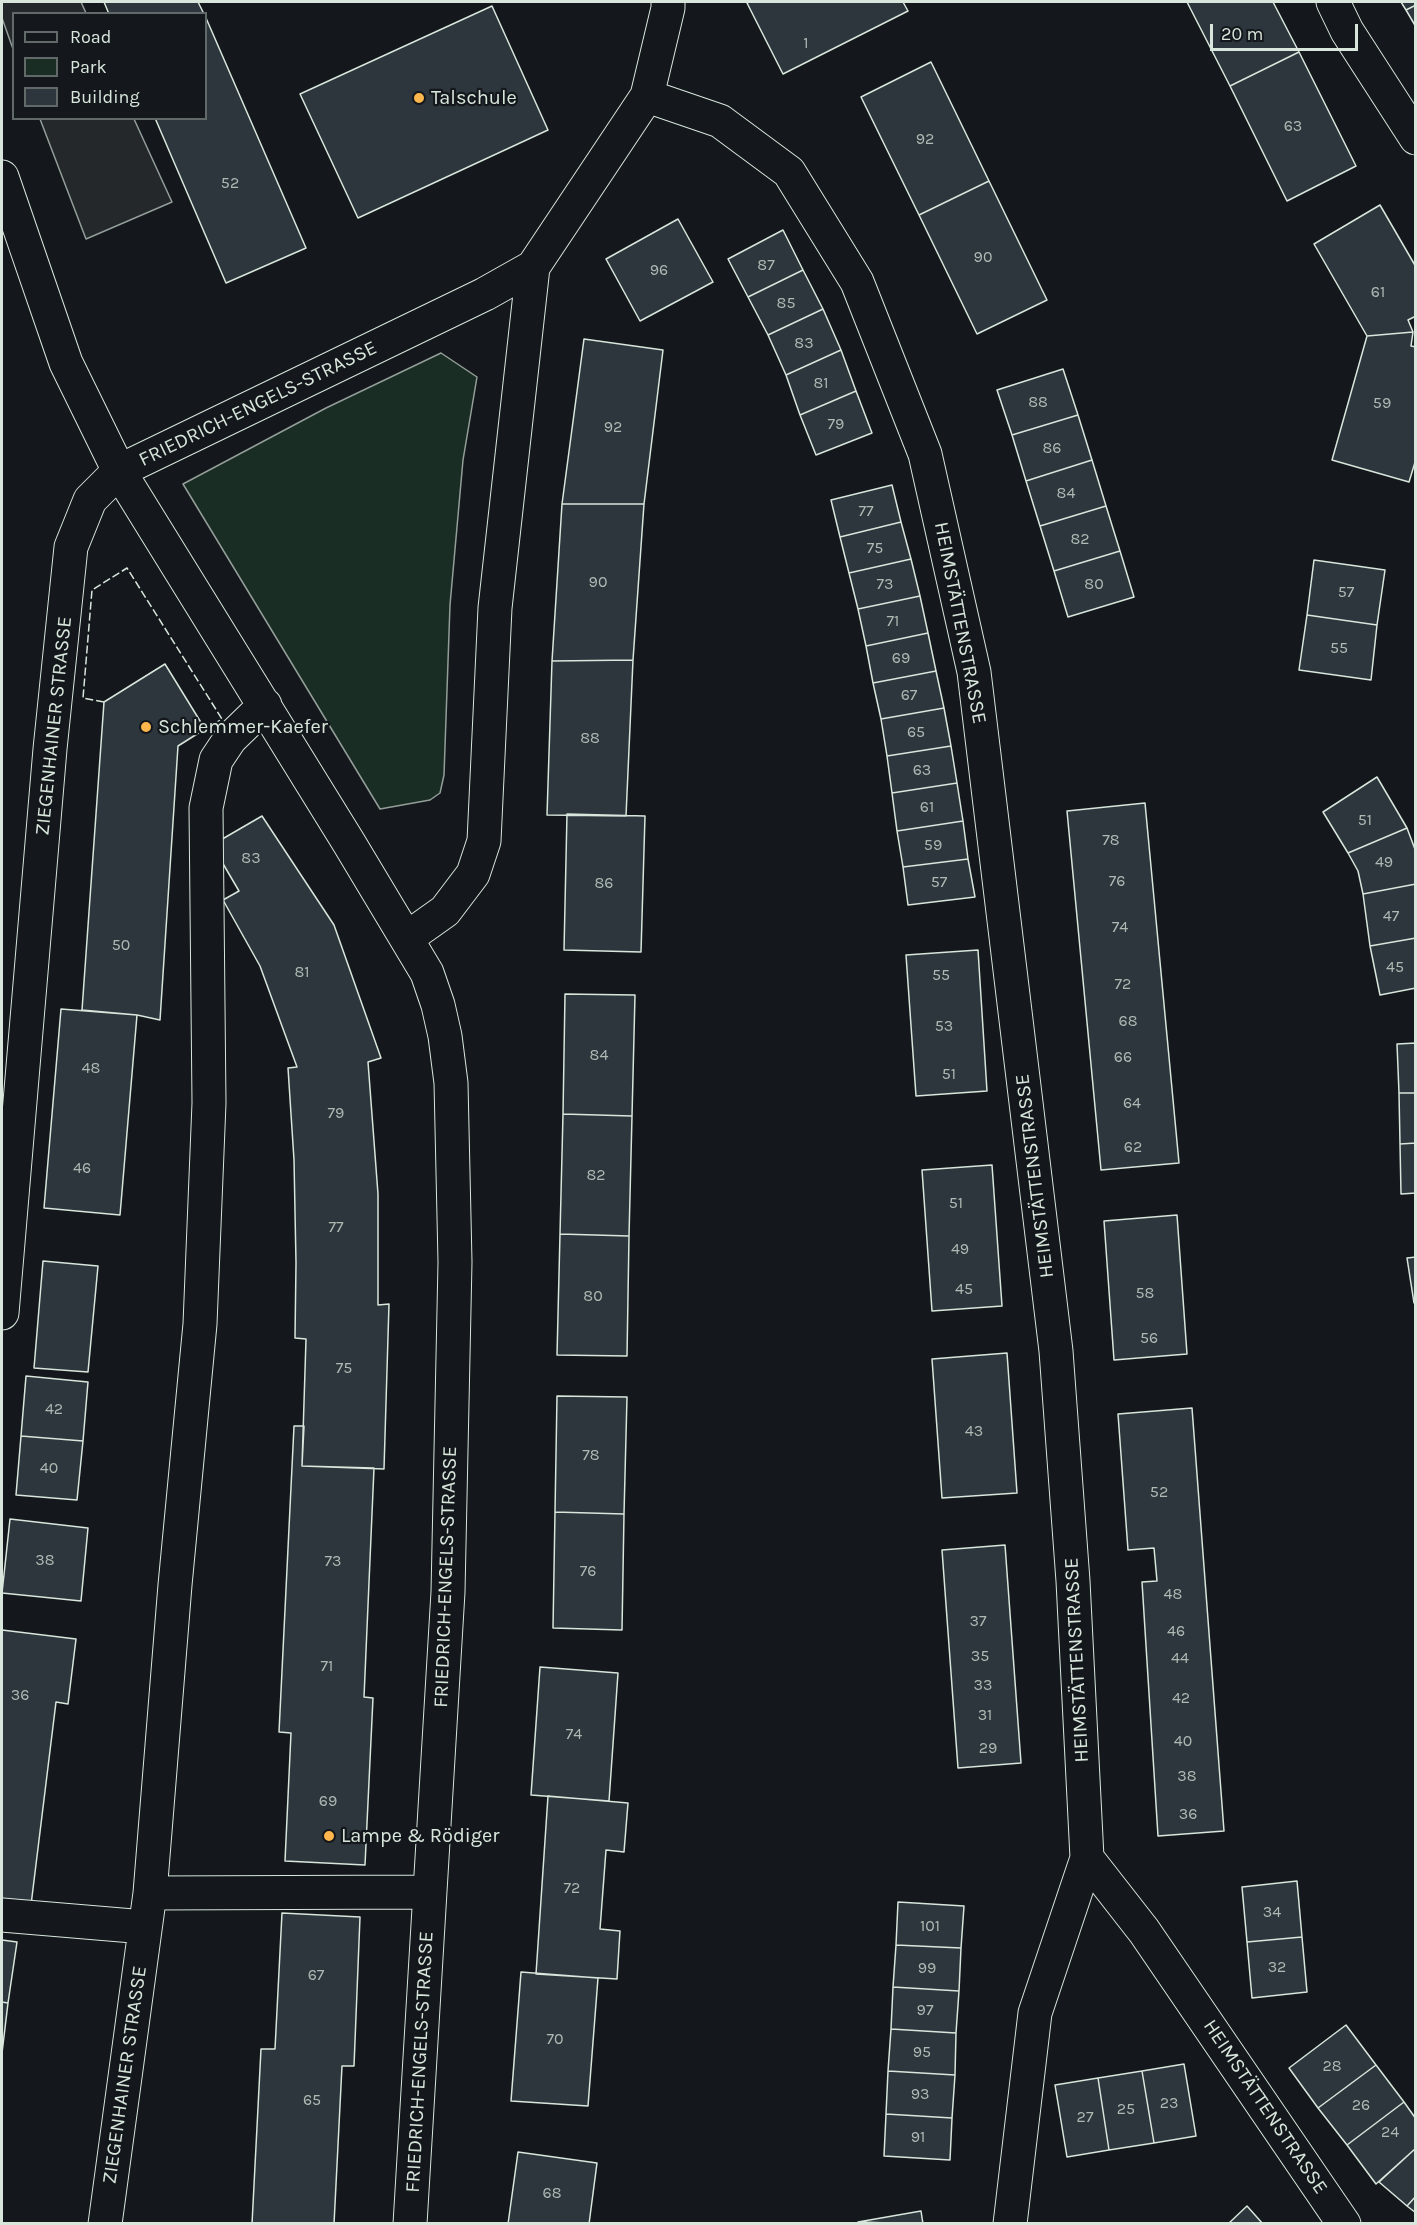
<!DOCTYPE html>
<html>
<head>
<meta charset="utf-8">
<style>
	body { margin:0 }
	#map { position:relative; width:1417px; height:2225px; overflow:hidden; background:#14181c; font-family:Karla,sans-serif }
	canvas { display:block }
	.frame { position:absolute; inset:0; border:3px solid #d8e6dc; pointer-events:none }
	.legend { position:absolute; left:12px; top:12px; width:195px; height:108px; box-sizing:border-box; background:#14181c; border:2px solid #626a69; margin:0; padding:8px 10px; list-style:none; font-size:18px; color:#d8e6dc }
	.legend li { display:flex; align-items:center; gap:12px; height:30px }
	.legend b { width:30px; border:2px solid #626a69 }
	.scale { position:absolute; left:1210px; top:24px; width:148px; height:27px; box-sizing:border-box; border:3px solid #d8e6dc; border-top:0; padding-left:8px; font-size:18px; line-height:21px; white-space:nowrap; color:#d8e6dc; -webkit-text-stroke:4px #14181c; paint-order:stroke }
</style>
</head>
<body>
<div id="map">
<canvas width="1417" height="2225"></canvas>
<div class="frame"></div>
<ul class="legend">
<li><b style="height:8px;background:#14181c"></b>Road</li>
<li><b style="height:16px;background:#1a2d24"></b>Park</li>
<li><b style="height:16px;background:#2c363c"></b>Building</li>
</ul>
<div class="scale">20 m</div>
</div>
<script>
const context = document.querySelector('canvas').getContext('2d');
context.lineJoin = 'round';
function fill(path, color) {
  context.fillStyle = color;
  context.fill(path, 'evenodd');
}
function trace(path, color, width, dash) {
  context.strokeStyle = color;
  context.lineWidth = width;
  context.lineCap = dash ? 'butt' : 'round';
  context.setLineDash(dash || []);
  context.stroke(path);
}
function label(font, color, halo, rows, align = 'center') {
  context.font = font + ' Karla,sans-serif';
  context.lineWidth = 4.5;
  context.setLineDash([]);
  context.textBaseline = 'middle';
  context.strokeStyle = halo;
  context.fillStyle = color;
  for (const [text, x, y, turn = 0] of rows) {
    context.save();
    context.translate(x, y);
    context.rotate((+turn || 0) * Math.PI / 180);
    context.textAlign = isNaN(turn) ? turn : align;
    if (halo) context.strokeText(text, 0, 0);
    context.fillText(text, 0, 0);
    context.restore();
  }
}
const green = new Path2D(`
	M 441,353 L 477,377 L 463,460 L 450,605 L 444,775 L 440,793 L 430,800 L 380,809 L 183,484 L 326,408 Z`);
fill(green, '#1a2d24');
trace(green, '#939e99', 1.5);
const parking = new Path2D(`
	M 2,2 L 81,2 L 86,13 L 14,14 L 13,49 L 2,18 Z
	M 40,119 L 134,119 L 172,202 L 86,239 Z`);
fill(parking, '#24282b');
trace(parking, '#939e99', 1.5);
const building = new Path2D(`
	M 104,2 L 198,2 L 204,14 L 109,14 Z
	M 749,2 L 903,2 L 908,11 L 783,74 L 747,3 Z
	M 1187,2 L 1273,2 L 1299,52 L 1230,86 Z
	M 1401,2 L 1416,2 L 1416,5 L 1406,10 Z
	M 1416,5 L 1416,27 L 1406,10 Z
	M 492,6 L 548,130 L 358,218 L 300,94 Z
	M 206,18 L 306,248 L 226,283 L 155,118 L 206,118 Z
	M 1299,52 L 1356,166 L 1287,201 L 1230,86 Z
	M 931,62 L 989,181 L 919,215 L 861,97 Z
	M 989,181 L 1047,300 L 977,334 L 919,215 Z
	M 1380,205 L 1416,267 L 1416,316 L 1408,320 L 1413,332 L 1367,336 L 1314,244 Z
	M 678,219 L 713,282 L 640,321 L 606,259 Z
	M 783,230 L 803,270 L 748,297 L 728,259 Z
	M 803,270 L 823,309 L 768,335 L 748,297 Z
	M 823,309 L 841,350 L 786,375 L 768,335 Z
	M 1413,332 L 1411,346 L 1416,347 L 1416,459 L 1409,482 L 1332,460 L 1367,336 Z
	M 584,339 L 663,350 L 644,504 L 562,504 Z
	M 841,350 L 856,391 L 800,415 L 786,375 Z
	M 1063,369 L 1078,415 L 1012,435 L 997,390 Z
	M 856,391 L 872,433 L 816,455 L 800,415 Z
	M 1078,415 L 1092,460 L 1026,481 L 1012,435 Z
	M 1092,460 L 1106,506 L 1040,526 L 1026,481 Z
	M 892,485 L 901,522 L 840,537 L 831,500 Z
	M 562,504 L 644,504 L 633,660 L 552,661 Z
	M 1106,506 L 1120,551 L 1054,571 L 1040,526 Z
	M 901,522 L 911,559 L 849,573 L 840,537 Z
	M 1120,551 L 1134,597 L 1068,617 L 1054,571 Z
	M 911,559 L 920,596 L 858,609 L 849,573 Z
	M 1314,560 L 1385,570 L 1377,625 L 1307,615 Z
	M 920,596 L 928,633 L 866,646 L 858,609 Z
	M 1307,615 L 1377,625 L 1371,680 L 1299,670 Z
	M 928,633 L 936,671 L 873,683 L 866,646 Z
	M 633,660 L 626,816 L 547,815 L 552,661 Z
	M 165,664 L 205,729 L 178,746 L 160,1020 L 137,1015 L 82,1010 L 104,702 Z
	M 936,671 L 944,708 L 881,719 L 873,683 Z
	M 944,708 L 951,746 L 887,756 L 881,719 Z
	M 951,746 L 957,783 L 892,793 L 887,756 Z
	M 1377,777 L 1407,828 L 1348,853 L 1323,812 Z
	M 957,783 L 963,821 L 897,831 L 892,793 Z
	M 1145,803 L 1179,1163 L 1101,1170 L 1067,811 Z
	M 567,814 L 645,816 L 641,952 L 564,950 Z
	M 262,816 L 334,925 L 381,1058 L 368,1062 L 378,1194 L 378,1305 L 389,1304 L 384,1469 L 302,1466 L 306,1339 L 295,1338 L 296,1263 L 294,1160 L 288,1068 L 297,1067 L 260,966 L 223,900 L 239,891 L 212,845 Z
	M 963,821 L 968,859 L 903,867 L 897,831 Z
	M 1407,828 L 1416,852 L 1416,884 L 1363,894 L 1358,871 L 1348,853 Z
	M 968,859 L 975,897 L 908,905 L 903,867 Z
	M 1416,884 L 1416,938 L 1370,946 L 1363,894 Z
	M 1416,938 L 1416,988 L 1380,995 L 1370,946 Z
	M 978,950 L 987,1091 L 916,1096 L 906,955 Z
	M 565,994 L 635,995 L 632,1116 L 563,1114 Z
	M 61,1009 L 137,1015 L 120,1215 L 44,1208 Z
	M 1416,1043 L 1416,1093 L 1399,1093 L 1397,1044 Z
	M 1399,1093 L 1416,1093 L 1416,1143 L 1400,1144 Z
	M 563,1114 L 632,1116 L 629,1236 L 560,1234 Z
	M 1416,1143 L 1416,1193 L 1401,1194 L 1400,1144 Z
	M 992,1165 L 1002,1306 L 932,1311 L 922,1170 Z
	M 1177,1215 L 1187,1354 L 1114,1360 L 1104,1221 Z
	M 560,1234 L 629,1236 L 627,1356 L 557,1355 Z
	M 1416,1257 L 1416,1303 L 1414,1303 L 1407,1258 Z
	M 43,1261 L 98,1266 L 88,1372 L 34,1368 Z
	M 1007,1353 L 1017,1493 L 942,1498 L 932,1359 Z
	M 26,1376 L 88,1382 L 83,1441 L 21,1436 Z
	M 557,1396 L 627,1397 L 624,1514 L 555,1512 Z
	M 1192,1408 L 1224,1831 L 1158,1836 L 1142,1582 L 1157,1581 L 1154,1548 L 1128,1550 L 1118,1414 Z
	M 294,1426 L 304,1426 L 302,1466 L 374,1468 L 364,1697 L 373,1698 L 365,1865 L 285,1861 L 291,1733 L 279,1732 Z
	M 21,1436 L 83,1441 L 77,1500 L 16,1495 Z
	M 555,1512 L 624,1514 L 622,1630 L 553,1628 Z
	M 10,1519 L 88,1528 L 81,1601 L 2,1593 Z
	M 1005,1545 L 1021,1763 L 958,1768 L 942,1550 Z
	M 2,1630 L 76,1639 L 68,1704 L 56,1702 L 31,1905 L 2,1901 Z
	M 540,1667 L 618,1673 L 609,1801 L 531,1795 Z
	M 548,1796 L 628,1803 L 624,1852 L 606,1850 L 600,1929 L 620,1931 L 617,1979 L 536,1974 Z
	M 1297,1881 L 1302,1937 L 1247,1942 L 1242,1887 Z
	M 898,1902 L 964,1906 L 961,1948 L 896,1945 Z
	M 282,1913 L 360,1917 L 354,2066 L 342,2066 L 334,2224 L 252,2224 L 261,2049 L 275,2049 Z
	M 1302,1937 L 1307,1992 L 1252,1998 L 1247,1942 Z
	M 2,1940 L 17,1942 L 8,2003 L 2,2002 Z
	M 896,1945 L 961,1948 L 959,1991 L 893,1987 Z
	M 521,1972 L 598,1978 L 588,2106 L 511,2101 Z
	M 893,1987 L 959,1991 L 956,2033 L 891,2029 Z
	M 2,2002 L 8,2003 L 2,2053 Z
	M 1346,2025 L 1376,2065 L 1318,2108 L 1289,2068 Z
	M 891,2029 L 956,2033 L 955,2075 L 888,2071 Z
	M 1184,2064 L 1196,2136 L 1154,2143 L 1142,2071 Z
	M 1376,2065 L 1404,2102 L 1347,2145 L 1318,2108 Z
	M 888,2071 L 955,2075 L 952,2118 L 886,2114 Z
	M 1142,2071 L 1154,2143 L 1109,2150 L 1098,2078 Z
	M 1098,2078 L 1109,2150 L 1067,2157 L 1055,2085 Z
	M 1404,2102 L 1416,2119 L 1416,2148 L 1376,2184 L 1347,2145 Z
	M 886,2114 L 952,2118 L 950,2160 L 884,2156 Z
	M 1416,2148 L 1416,2196 L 1407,2206 L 1379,2182 Z
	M 518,2152 L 597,2163 L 589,2224 L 508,2224 Z
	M 1416,2196 L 1416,2213 L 1407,2206 Z
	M 1247,2206 L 1263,2224 L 1228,2224 Z
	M 921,2211 L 923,2224 L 858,2222 Z`);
fill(building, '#2c363c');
trace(building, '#d8e6dc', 1.5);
const minor = new Path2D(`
	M 1333,2 L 1347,31 L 1416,138
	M 647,96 L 668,8 L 668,2
	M 2,177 L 66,363 L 119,471 L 349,843 L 427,973 L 438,1005 L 445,1036 L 451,1083 L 455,1262 L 448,1592 L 410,2224
	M 407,938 L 445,911 L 473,874 L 484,841 L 495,608 L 533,267 L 647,96 L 720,121 L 789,172 L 857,282 L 925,454 L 974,672 L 1056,1351 L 1073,1581 L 1087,1858 L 1144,1931 L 1344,2224
	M 2,1313 L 50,749 L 71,547 L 90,500 L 119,471 L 485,294 L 533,267
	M 150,1893 L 430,1892
	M 2,1915 L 145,1927
	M 105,2224 L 150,1893 L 175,1585 L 200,1324 L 209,1103 L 206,808 L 216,760 L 230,739 L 265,705
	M 1010,2224 L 1035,2013 L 1087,1858`);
trace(minor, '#d8e6dc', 35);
trace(minor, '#14181c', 33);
trace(new Path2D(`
	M 104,702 L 83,698 L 92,590 L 127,568 L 222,719 L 205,729`), '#d8e6dc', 1.5, [8, 3]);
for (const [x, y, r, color] of [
	[419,98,6,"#ffb74d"],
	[146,727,6,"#ffb74d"],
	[329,1836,6,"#ffb74d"]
]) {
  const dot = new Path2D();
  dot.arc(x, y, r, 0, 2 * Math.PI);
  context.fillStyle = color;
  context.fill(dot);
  trace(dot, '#14181c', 2);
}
label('16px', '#adbab4', null, [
	["1",806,43],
	["63",1293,126],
	["92",925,139],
	["52",230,183],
	["90",983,257],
	["87",766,265],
	["96",659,270],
	["61",1378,292],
	["85",786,303],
	["83",804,343],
	["81",821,383],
	["88",1038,402],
	["59",1382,403],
	["79",836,424],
	["92",613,427],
	["86",1052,448],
	["84",1066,493],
	["77",866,511],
	["82",1080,539],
	["75",875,548],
	["90",598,582],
	["73",885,584],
	["80",1094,584],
	["57",1346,592],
	["71",893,621],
	["55",1339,648],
	["69",901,658],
	["67",909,695],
	["65",916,732],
	["88",590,738],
	["63",922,770],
	["61",927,807],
	["51",1365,820],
	["78",1111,840],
	["59",933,845],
	["83",251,858],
	["49",1384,862],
	["76",1117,881],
	["57",939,882],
	["86",604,883],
	["47",1391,916],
	["74",1120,927],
	["50",121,945],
	["45",1395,967],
	["81",302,972],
	["55",941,975],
	["72",1123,984],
	["68",1128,1021],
	["53",944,1026],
	["84",599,1055],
	["66",1123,1057],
	["48",91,1068],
	["51",949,1074],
	["64",1132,1103],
	["79",336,1113],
	["62",1133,1147],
	["46",82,1168],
	["82",596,1175],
	["51",956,1203],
	["77",336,1227],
	["49",960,1249],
	["45",964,1289],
	["58",1145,1293],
	["80",593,1296],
	["56",1149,1338],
	["75",344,1368],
	["42",54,1409],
	["43",974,1431],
	["78",591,1455],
	["40",49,1468],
	["52",1159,1492],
	["38",45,1560],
	["73",333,1561],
	["76",588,1571],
	["48",1173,1594],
	["37",978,1621],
	["46",1176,1631],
	["35",980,1656],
	["44",1180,1658],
	["71",327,1666],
	["33",983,1685],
	["36",20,1695],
	["42",1181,1698],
	["31",985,1715],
	["74",574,1734],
	["40",1183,1741],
	["29",988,1748],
	["38",1187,1776],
	["69",328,1801],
	["36",1188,1814],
	["72",572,1888],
	["34",1272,1912],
	["101",930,1926],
	["32",1277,1967],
	["99",927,1968],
	["67",316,1975],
	["97",925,2010],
	["70",555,2039],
	["95",922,2052],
	["28",1332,2066],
	["93",920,2094],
	["65",312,2100],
	["23",1169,2103],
	["26",1361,2105],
	["25",1126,2109],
	["27",1085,2117],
	["24",1390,2132],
	["91",918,2137],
	["68",552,2193]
]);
label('20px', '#d8e6dc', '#14181c', [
	["Talschule",431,98],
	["Schlemmer-Kaefer",158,727],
	["Lampe & Rödiger",341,1836]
], 'left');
label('20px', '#d8e6dc', '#14181c', [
	["FRIEDRICH-ENGELS-STRASSE",258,404,-26],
	["HEIMSTÄTTENSTRASSE",960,623,79],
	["ZIEGENHAINER STRASSE",54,726,-84],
	["HEIMSTÄTTENSTRASSE",1035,1176,-97],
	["FRIEDRICH-ENGELS-STRASSE",446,1577,-88],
	["HEIMSTÄTTENSTRASSE",1077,1660,-93],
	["FRIEDRICH-ENGELS-STRASSE",420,2062,-87],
	["ZIEGENHAINER STRASSE",125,2075,-82],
	["HEIMSTÄTTENSTRASSE",1265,2107,56]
]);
</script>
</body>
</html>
